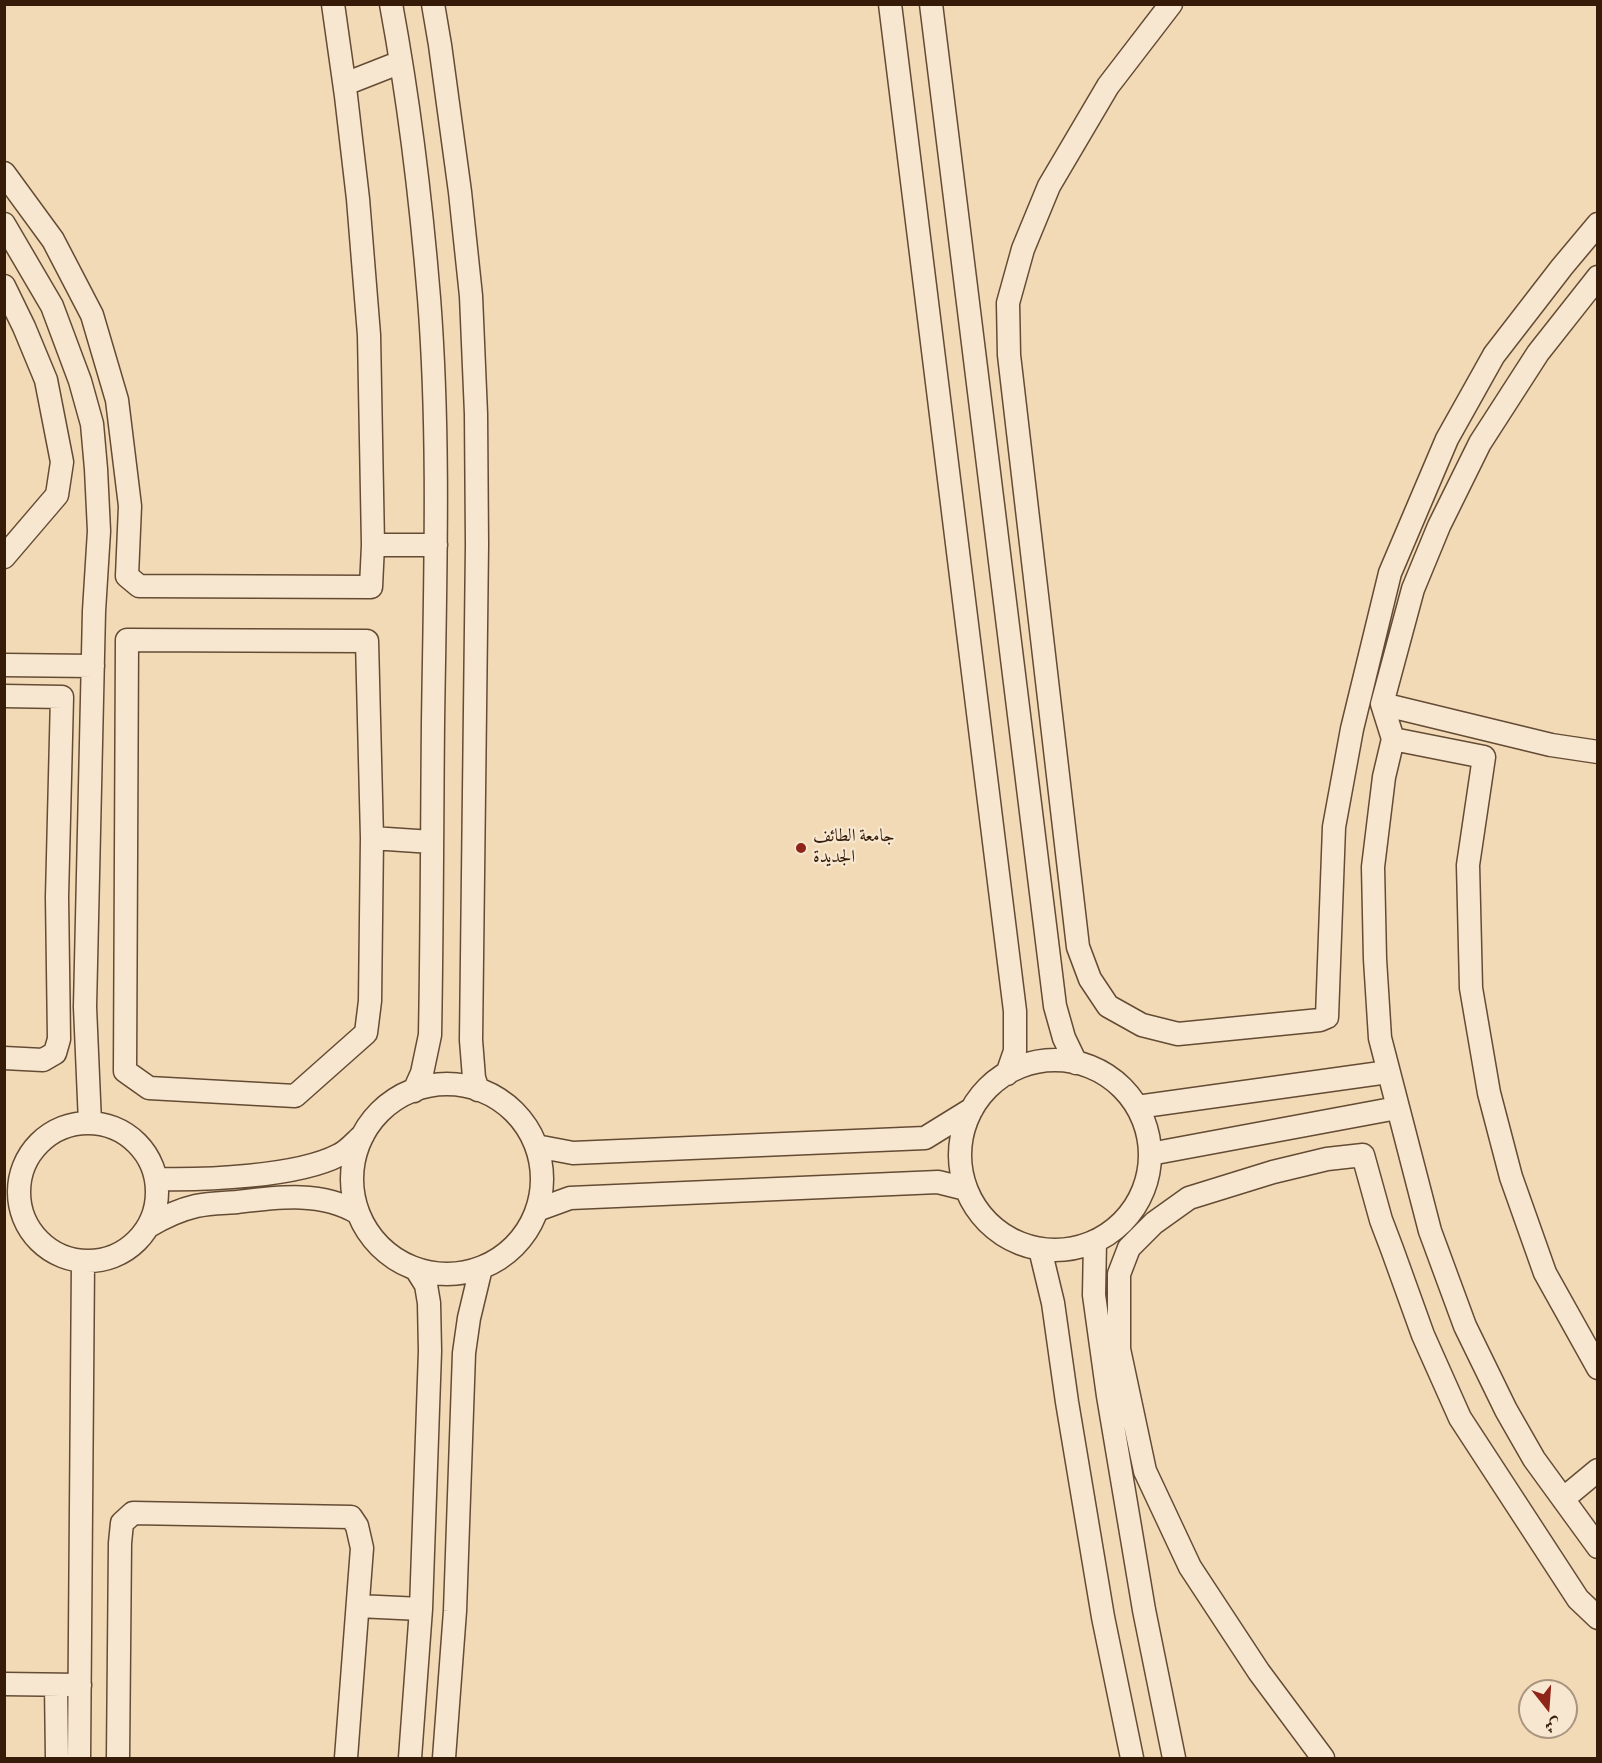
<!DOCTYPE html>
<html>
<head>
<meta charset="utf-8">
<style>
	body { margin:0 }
	#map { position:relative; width:1602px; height:1763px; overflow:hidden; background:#f3dab6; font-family:Vollkorn,Amiri,serif }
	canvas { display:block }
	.frame { position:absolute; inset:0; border:6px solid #351b08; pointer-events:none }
	.north { position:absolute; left:1518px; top:1679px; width:60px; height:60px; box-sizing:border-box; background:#f7e7d0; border:2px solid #a99580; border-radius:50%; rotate:163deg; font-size:16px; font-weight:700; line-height:24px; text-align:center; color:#351b08 }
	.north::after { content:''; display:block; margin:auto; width:21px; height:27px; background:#8f2418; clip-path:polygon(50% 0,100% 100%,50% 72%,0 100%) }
</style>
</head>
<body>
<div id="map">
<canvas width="1602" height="1763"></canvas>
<div class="frame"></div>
<div class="north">ش</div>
</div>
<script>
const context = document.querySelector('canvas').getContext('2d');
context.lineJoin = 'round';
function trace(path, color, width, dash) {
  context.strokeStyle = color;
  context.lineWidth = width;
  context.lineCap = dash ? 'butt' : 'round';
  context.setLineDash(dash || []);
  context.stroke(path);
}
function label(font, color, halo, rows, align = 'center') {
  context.font = font + ' Vollkorn,Amiri,serif';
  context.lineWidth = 4.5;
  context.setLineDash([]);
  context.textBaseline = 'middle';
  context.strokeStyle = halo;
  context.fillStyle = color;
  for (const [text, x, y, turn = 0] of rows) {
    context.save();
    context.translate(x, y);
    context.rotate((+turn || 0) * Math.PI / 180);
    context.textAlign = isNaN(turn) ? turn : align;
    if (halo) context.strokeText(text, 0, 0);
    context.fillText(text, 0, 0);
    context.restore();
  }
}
const minor = new Path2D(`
	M 391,4 C 409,101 421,200 429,298 C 440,439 435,582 433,723 C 432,827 432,931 430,1035 L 422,1073 L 414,1091
	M 433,4 L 440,45 L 460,192 L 471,296 L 476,414 L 477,545 L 471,1040 L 474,1078 L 478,1090
	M 890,4 L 1015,1011 L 1015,1051 L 1007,1074
	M 931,4 L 1055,1006 L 1064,1038 L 1076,1063
	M 1171,4 L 1108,86 L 1049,186 L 1023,249 L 1008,303 L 1009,355 L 1078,947 L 1090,979 L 1108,1006 L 1142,1025 L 1178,1034 L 1320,1020 L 1327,1017 L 1334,827 L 1352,729 L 1390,573 L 1447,439 L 1494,355 L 1562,267 L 1598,224
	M 345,84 L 401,62
	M 4,173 L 53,240 L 92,315 L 117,400 L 130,506 L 127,576 L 139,586 L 371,587 L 373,545 L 369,335 L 358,199 L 346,96 L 333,4
	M 4,224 L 52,306 L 80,381 L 92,424 L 96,469 L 99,531 L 94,611 L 85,1007 L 90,1123
	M 1598,277 L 1538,353 L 1480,443 L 1439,526 L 1413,589 L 1382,704 L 1393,739 L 1384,777 L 1373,867 L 1375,959 L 1380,1038 L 1430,1231 L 1465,1326 L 1506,1410 L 1534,1459 L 1598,1547
	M 4,286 L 24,327 L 46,380 L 62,462 L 57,495 L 4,557
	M 373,545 L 436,545
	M 4,665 L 93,666
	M 4,696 L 62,697 L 57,897 L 59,1039 L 55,1053 L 43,1060 L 4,1058
	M 1382,704 L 1551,745 L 1598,752
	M 1393,739 L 1484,757 L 1468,865 L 1471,988 L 1489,1093 L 1511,1177 L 1545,1273 L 1598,1368
	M 372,838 L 367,641 L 127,640 L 125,1071 L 149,1088 L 295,1096 L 366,1033 L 370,1001 L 372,838 L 432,842
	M960 1155a95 95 0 1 1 190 0a95 95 0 1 1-190 0Z
	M352 1179a95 95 0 1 1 190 0a95 95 0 1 1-190 0Z
	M 1137,1107 L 1388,1072
	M19 1192a69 69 0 1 1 138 0a69 69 0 1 1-138 0Z
	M 536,1146 L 573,1153 L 925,1138 L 972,1109
	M 1150,1154 L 1397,1108
	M 157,1179 C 204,1180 297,1177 339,1155 C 348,1151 356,1141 363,1135
	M 537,1210 L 570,1198 L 938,1182 L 966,1189
	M 149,1226 C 164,1217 179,1210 196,1206 C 209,1203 224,1203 237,1202 C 278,1197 322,1191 358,1213
	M 1095,1241 L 1094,1295 L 1108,1396 L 1144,1610 L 1174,1758
	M 1040,1249 L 1053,1303 L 1067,1402 L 1103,1617 L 1132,1758
	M 1563,1499 L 1598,1470
	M 358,1606 L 421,1609
	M 4,1684 L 80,1685
	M 56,1685 L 57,1758
	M 79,1758 L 83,1261
	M 118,1758 L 120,1543 L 122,1523 L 133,1513 L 351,1517 L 357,1526 L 362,1548 L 346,1758
	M 410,1758 L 421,1609 L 430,1351 L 429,1303 L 426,1285 L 416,1269
	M 444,1758 L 455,1611 L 464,1353 L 469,1318 L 481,1268
	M 1323,1758 L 1259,1672 L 1190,1567 L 1145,1471 L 1119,1349 L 1119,1274 L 1129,1248 L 1154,1223 L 1189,1198 L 1273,1172 L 1327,1159 L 1363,1155 L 1381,1220 L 1392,1249 L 1423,1335 L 1460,1418 L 1578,1599 L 1598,1618`);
trace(minor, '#644b34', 25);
trace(minor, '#f7e7d0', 22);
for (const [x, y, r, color] of [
	[801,848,6,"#8f2418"]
]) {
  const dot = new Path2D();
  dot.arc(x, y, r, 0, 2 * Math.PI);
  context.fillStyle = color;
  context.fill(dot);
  trace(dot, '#f7e7d0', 2);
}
label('18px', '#351b08', '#f7e7d0', [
	["جامعة الطائف",813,838],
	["الجديدة",813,859]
], 'left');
</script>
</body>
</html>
